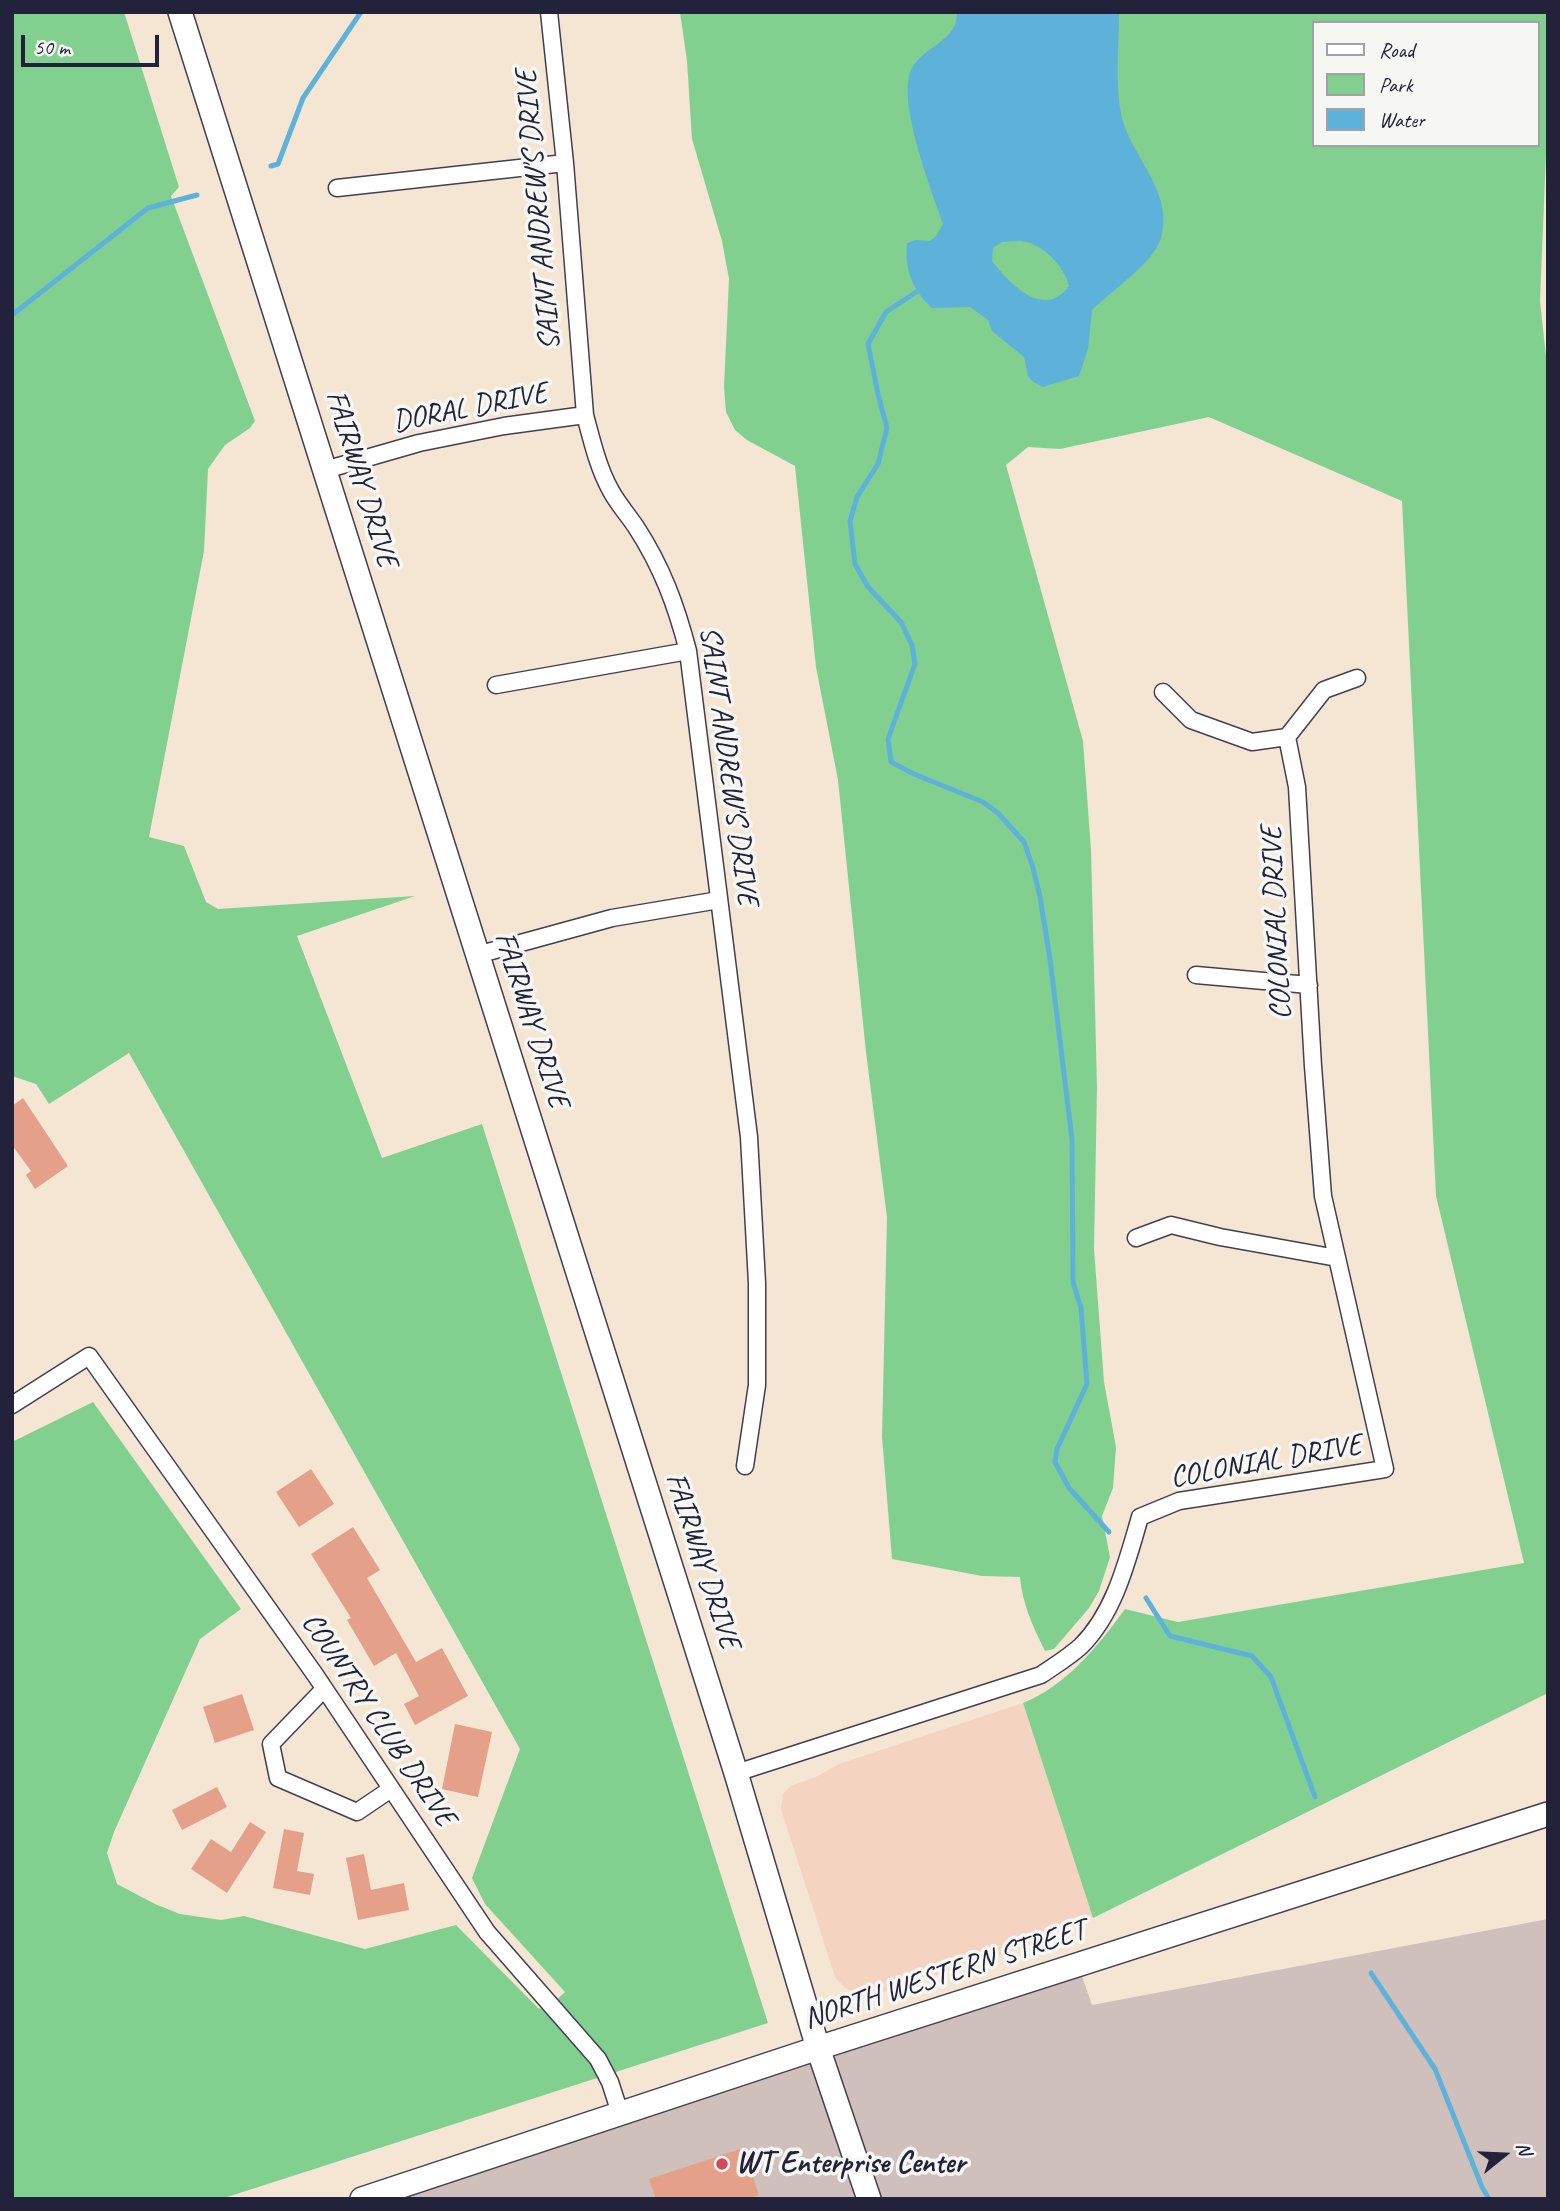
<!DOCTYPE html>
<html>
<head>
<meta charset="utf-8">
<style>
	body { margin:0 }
	#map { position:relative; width:1560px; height:2211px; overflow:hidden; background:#f4e6d3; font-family:Caveat,sans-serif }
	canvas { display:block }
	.frame { position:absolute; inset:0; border:14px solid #22223b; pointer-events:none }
	.legend { position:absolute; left:1312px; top:21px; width:228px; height:126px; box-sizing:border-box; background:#f6f6f2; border:2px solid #a1a1a9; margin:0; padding:9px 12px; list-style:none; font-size:21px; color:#22223b }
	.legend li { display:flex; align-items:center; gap:14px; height:35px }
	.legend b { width:35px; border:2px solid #a1a1a9 }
	.north { position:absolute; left:1469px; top:2120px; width:70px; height:70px; -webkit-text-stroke:5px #f6f6f2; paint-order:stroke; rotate:72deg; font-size:19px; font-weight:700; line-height:28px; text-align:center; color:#22223b }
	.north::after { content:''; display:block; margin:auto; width:24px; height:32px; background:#22223b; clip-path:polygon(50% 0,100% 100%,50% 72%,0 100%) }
	.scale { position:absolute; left:21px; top:35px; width:138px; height:32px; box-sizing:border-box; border:4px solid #22223b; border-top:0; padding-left:9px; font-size:21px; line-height:24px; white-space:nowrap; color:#22223b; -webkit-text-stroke:5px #f6f6f2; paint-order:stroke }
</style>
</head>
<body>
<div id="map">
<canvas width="1560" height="2211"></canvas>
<div class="frame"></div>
<ul class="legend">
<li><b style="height:9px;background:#fff"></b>Road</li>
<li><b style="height:19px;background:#81d090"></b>Park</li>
<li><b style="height:19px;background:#5eb2da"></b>Water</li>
</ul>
<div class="north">N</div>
<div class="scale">50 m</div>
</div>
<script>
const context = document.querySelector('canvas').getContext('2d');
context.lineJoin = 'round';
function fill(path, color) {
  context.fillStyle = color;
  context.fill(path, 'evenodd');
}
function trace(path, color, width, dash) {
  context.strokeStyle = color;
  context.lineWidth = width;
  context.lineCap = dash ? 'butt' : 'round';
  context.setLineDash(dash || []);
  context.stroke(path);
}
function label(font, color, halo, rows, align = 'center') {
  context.font = font + ' Caveat,sans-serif';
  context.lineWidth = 7;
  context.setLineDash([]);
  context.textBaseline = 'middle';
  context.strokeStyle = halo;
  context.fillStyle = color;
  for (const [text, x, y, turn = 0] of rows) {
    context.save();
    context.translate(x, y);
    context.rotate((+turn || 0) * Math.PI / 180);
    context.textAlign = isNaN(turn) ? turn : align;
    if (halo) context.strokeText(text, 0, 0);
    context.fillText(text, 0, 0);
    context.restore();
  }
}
fill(new Path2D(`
	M 1023,1703 L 1093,1918 L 1021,1948 L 874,1995 L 858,1994 L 845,1988 L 835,1977 L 781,1809 L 783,1794 L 791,1786 L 818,1776 L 839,1764 Z`), '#f4d3c1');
fill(new Path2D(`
	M 1548,1919 L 1548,2199 L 362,2199 L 1078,1965 L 1092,2005 Z`), '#d0c0bc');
fill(new Path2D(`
	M 12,12 L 124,12 L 179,187 L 171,196 L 255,421 L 250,428 L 225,445 L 208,469 L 204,551 L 149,837 L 184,846 L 206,902 L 218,909 L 415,896 L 297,936 L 382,1158 L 482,1124 L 768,2023 L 221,2199 L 12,2199 L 12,1442 L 93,1402 L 241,1609 L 200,1639 L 114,1832 L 107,1853 L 117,1884 L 155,1904 L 180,1914 L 221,1920 L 244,1916 L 365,1949 L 456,1925 L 538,2008 L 546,2010 L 565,1992 L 485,1904 L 472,1878 L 520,1749 L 129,1053 L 49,1104 L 36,1084 L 12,1076 Z
	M 680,12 L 1548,12 L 1548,106 L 1540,301 L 1548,375 L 1548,1693 L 1093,1918 L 1023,1703 C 1066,1686 1098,1646 1125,1609 L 1178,1622 L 1524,1563 L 1436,1196 L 1402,501 L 1209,417 L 1060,449 L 1028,447 L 1006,465 L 1083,741 L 1091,850 L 1097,1088 L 1094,1249 L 1104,1382 L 1116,1447 L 1113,1488 L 1102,1516 L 1110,1557 L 1099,1591 L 1089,1608 L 1054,1649 L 1045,1651 C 1033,1627 1022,1603 1020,1577 L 982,1576 L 892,1559 L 882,1437 L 887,1217 L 866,1052 L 838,780 L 816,667 L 795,466 L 747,440 L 735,430 L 726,412 L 724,387 L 729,279 L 722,241 L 692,139 L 687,61 ZM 1313,23 L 1537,23 L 1537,145 L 1313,145 Z`), '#81d090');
fill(new Path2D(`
	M 957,12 L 1119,12 C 1119,45 1115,81 1121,114 C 1130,156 1175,192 1161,238 C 1153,264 1112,290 1092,310 L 1088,349 L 1079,376 L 1043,387 L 1033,382 L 1028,376 L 1024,357 L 992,331 L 988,320 L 970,307 L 932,308 C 913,291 904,269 907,243 L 916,240 L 930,241 L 936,236 L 943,224 C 932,191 895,99 912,68 C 924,46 958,41 957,12 ZM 1002,242 C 1009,242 1019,240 1026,242 C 1046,247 1064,267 1069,286 C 1044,320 1010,284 992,261 L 993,248 Z`), '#5eb2da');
trace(new Path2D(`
	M 271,166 L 278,164 L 303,98 L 361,12
	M 921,289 L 886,312 L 868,344 L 878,394 L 887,428 L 878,464 L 857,497 L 850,521 L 855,564 L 868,587 L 901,622 L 912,645 L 915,664 L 888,739 L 891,762 L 914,774 L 983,802 L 998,813 L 1024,842 L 1033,868 L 1040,897 L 1050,959 L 1072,1139 L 1073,1282 L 1081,1308 L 1087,1384 L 1057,1449 L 1055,1462 L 1069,1488 L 1109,1532
	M 12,315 L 148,208 L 197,195
	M 1146,1598 L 1170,1636 L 1252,1656 L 1271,1677 L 1315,1797
	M 1371,1973 L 1435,2069 L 1482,2187 L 1489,2199`), '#5eb2da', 5);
fill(new Path2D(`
	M 23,1098 L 68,1166 L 35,1189 L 26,1175 L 31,1171 L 12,1145 L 12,1106 Z
	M 311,1469 L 334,1504 L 299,1527 L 276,1492 Z
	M 353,1527 L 380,1570 L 367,1578 L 416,1662 L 442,1648 L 468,1696 L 415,1725 L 404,1704 L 419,1696 L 396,1653 L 374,1666 L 347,1620 L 351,1618 L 311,1554 Z
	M 242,1694 L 254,1730 L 215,1743 L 203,1707 Z
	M 455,1724 L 492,1732 L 478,1797 L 442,1789 Z
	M 217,1787 L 227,1807 L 182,1830 L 172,1810 Z
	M 250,1822 L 266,1832 L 227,1893 L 191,1869 L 211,1839 L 231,1852 Z
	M 284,1829 L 304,1833 L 297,1871 L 314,1874 L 310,1895 L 273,1888 Z
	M 364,1854 L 371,1890 L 404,1883 L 409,1910 L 358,1920 L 346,1858 Z
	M 743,2148 L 759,2195 L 747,2199 L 656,2199 L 649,2179 Z`), '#e5a089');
const street = new Path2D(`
	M 549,12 L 565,163 L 585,415 C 592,441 598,468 611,491 C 618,504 628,515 636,527 C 662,567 676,605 688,651 L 749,1137 L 757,1283 L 757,1385 L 745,1466
	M 337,188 L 565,163
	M 325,470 L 419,443 L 504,426 L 585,415
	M 496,685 L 688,651
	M 1163,692 L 1191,720 L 1252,742 L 1287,737
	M 477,955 L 612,918 L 719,900
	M 1196,975 L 1309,985
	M 1136,1238 L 1171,1225 L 1220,1237 L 1337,1258
	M 12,1405 L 89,1356 L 316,1676 L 487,1932 L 598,2059 L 610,2082 L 620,2113
	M 324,1689 L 271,1744 L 278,1778 L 357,1812 L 391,1789
	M 736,1773 L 1041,1675 C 1054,1666 1069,1657 1081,1646 C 1115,1612 1127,1561 1140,1517 L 1179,1501 L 1385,1469 L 1323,1196 L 1313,1066 L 1297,787 L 1287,737 L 1324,690 L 1357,678`);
const secondary = new Path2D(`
	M 180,12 L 736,1773 L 818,2048 L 869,2199
	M 362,2199 L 818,2048 L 1548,1814`);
trace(street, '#423f52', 19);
trace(secondary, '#423f52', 26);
trace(street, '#fff', 16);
trace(secondary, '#fff', 23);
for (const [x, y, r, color] of [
	[722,2164,7,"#d1495b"]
]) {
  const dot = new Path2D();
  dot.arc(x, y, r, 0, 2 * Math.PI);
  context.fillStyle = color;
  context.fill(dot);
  trace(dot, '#f6f6f2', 2.5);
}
label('30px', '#22223b', '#f6f6f2', [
	["SAINT ANDREW'S DRIVE",539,210,-95],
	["DORAL DRIVE",470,408,-11],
	["FAIRWAY DRIVE",361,479,73],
	["SAINT ANDREW'S DRIVE",728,766,82],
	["COLONIAL DRIVE",1277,923,-93],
	["FAIRWAY DRIVE",531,1020,72],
	["COLONIAL DRIVE",1266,1462,-10],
	["FAIRWAY DRIVE",702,1561,72],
	["COUNTRY CLUB DRIVE",378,1720,56],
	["NORTH WESTERN STREET",945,1975,-18]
]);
label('bold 30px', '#22223b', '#f6f6f2', [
	["WT Enterprise Center",736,2164]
], 'left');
</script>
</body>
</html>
